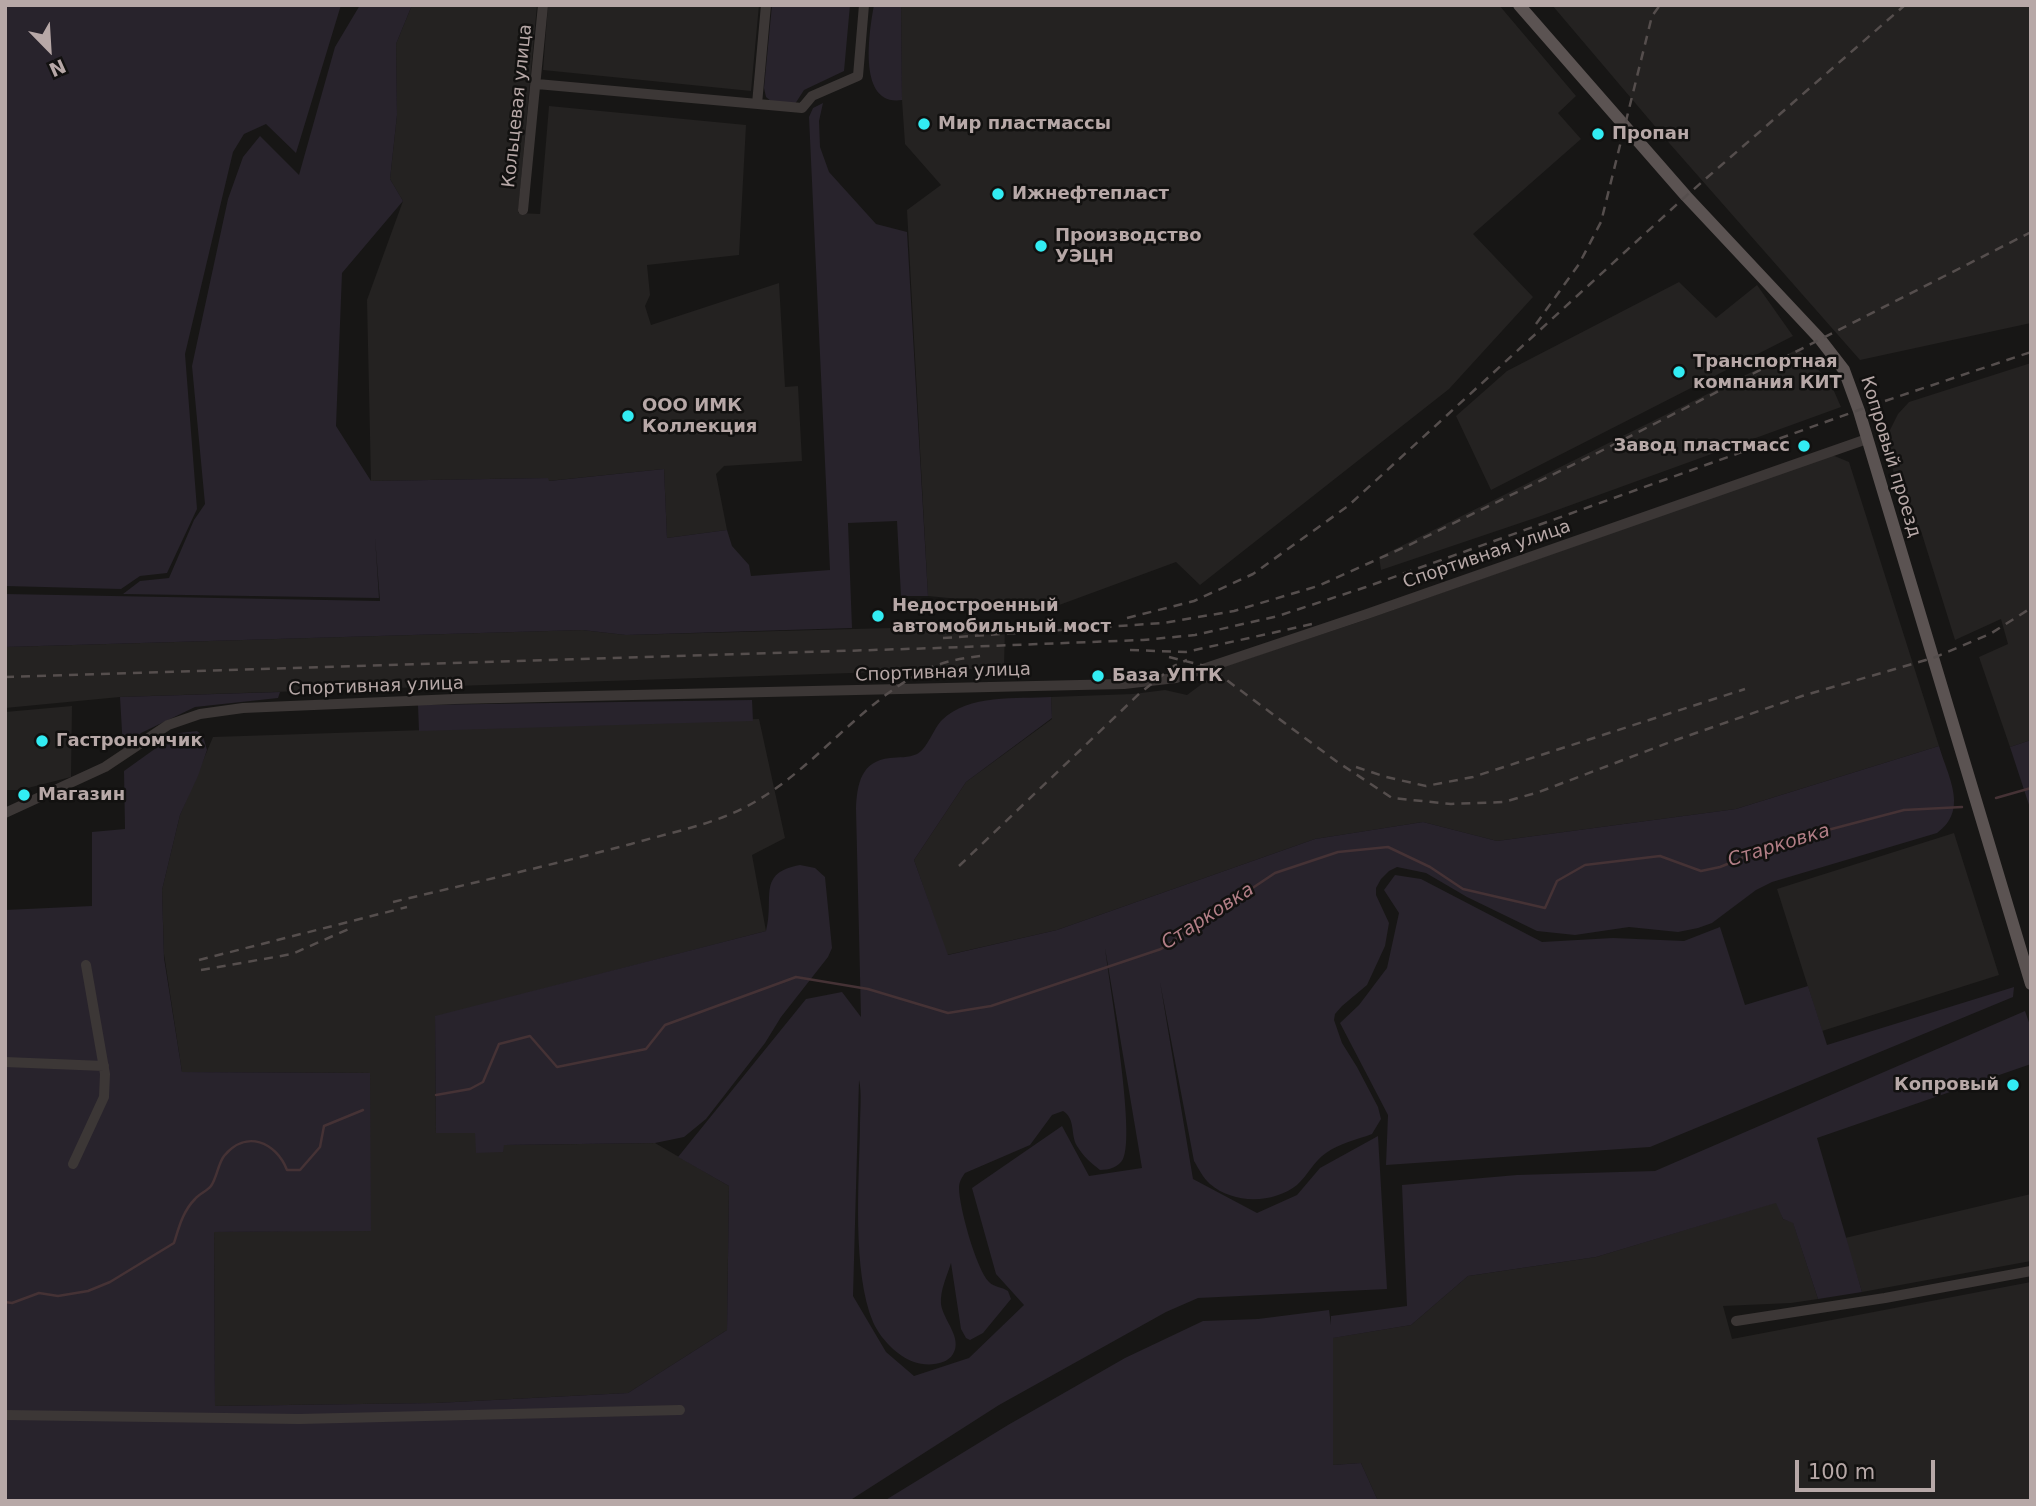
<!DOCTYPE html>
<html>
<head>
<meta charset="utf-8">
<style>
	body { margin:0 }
	#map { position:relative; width:2036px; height:1506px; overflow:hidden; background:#171615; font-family:"DejaVu Sans",sans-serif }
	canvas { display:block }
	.frame { position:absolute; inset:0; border:7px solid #b7a8a7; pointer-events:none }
	.north { position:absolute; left:14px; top:14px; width:70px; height:70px; -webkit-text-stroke:5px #121110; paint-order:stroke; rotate:156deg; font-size:19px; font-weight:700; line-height:28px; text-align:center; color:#b7a8a7 }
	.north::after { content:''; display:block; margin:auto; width:24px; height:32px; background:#b7a8a7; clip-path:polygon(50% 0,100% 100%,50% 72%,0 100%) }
	.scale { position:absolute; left:1795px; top:1460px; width:140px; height:32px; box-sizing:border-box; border:4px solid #b7a8a7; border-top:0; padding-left:9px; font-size:21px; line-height:24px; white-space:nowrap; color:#b7a8a7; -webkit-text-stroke:5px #121110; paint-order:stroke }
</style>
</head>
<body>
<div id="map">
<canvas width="2036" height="1506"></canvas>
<div class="frame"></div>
<div class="north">N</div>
<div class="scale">100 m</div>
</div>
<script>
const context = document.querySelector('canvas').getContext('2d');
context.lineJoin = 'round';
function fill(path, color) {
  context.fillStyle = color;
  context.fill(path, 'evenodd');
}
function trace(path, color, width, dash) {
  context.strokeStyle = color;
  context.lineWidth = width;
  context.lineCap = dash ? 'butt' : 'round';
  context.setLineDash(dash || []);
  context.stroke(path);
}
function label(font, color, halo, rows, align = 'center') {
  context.font = font + ' "DejaVu Sans",sans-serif';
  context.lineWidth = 5;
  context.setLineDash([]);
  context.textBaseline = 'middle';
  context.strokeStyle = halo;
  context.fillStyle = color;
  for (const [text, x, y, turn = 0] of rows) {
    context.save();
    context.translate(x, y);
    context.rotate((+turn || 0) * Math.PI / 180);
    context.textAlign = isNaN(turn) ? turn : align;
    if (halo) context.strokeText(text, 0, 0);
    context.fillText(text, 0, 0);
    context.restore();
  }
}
fill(new Path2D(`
	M 412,5 L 537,5 L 518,213 L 540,214 L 549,106 L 746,125 L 739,255 L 647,265 L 650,295 L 645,306 L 651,325 L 779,283 L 785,387 L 798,386 L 802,461 L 724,466 L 716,474 L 727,530 L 667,538 L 664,469 L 548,481 L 547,478 L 371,481 L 367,300 L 403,201 L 390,179 L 397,115 L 396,44 Z
	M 548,5 L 759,5 L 751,91 L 543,70 Z
	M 901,5 L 1499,5 L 1576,96 L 1558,113 L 1581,139 L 1473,234 L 1533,297 L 1449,389 L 1200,585 L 1176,562 L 1051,608 L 928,596 L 907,210 L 941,185 L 905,144 L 902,100 Z
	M 1552,5 L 2031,5 L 2031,323 L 1860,360 L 1670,144 Z
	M 1679,282 L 1716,318 L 1757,285 L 1793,336 L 1491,490 L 1456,416 L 1507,371 Z
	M 1798,349 L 1830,382 L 1841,407 L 1538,517 L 1381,570 L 1379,557 Z
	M 2031,363 L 2031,740 L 2010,747 L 1979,657 L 2008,644 L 2001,619 L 1955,640 L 1921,531 L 1909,520 L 1884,442 L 1898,414 L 1909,402 Z
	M 1832,455 L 1849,462 L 1939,746 L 1736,809 L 1497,841 L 1423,822 L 1315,839 L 1057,930 L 947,955 L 914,860 L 966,782 L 1052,719 L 1051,697 L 1133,694 L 1165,690 L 1187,695 L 1226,666 L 1362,621 Z
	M 1005,625 L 1004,668 L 120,697 L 5,708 L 5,647 L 582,630 L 626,635 Z
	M 72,706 L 71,777 L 20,790 L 5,790 L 5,712 Z
	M 759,719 L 785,838 L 752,855 L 766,931 L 435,1017 L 436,1133 L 475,1133 L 503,1145 L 655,1143 L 729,1186 L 727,1330 L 628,1393 L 436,1403 L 215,1406 L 214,1232 L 370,1230 L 369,1073 L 182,1072 L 164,954 L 162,890 L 180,815 L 213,737 Z
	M 1954,833 L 1999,975 L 1822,1031 L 1777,889 Z
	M 2031,1194 L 2031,1261 L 1862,1292 L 1845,1238 Z
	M 1777,1202 L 1783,1219 L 1793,1222 L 1818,1299 L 1791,1303 L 1723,1306 L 1732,1339 L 2031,1282 L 2031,1501 L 1378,1501 L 1361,1463 L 1333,1465 L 1332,1338 L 1411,1325 L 1468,1276 L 1596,1257 Z`), '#242221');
fill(new Path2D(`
	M 5,5 L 341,5 L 296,153 L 266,124 L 244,134 L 233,152 L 185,354 L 197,509 L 167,573 L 140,576 L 121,589 L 5,586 Z
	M 360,5 L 412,5 L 396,44 L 397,115 L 390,179 L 403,201 L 342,273 L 336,426 L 371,481 L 548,478 L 549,481 L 664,469 L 667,538 L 727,530 L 732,546 L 749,565 L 751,576 L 830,570 L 809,117 L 813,108 L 823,103 L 819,121 L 820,147 L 829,172 L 876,224 L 907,232 L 928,596 L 901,596 L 897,521 L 848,523 L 852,628 L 626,635 L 582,630 L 5,647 L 5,594 L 380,601 L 375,537 L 379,598 L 123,594 L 140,581 L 169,578 L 194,520 L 205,504 L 192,366 L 228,199 L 243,157 L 260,136 L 299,175 L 335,47 Z
	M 772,5 L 850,5 L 844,71 L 804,90 L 795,104 L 772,102 L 766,97 L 764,88 Z
	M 874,5 L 901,5 L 902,100 C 857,107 869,32 874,5 Z
	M 280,692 L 278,698 L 195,707 L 141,733 L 123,749 L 120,697 Z
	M 1051,697 L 1052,718 L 966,782 L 914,860 L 948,955 L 1057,930 L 1315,839 L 1423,822 L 1497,841 L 1736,809 L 1939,746 C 1948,777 1969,810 1937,833 L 1772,882 L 1756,890 L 1712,923 L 1698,928 L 1678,932 L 1629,927 L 1575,935 L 1537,931 L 1467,897 L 1426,873 L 1397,867 L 1389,871 L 1381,879 L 1376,888 L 1376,895 L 1389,923 L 1385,946 L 1367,985 L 1342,1006 L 1335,1014 L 1334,1020 L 1342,1043 L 1357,1067 L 1378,1107 L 1381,1119 L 1372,1134 C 1356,1140 1340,1143 1326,1153 C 1314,1161 1308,1175 1297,1185 C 1273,1204 1233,1204 1210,1184 C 1203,1178 1199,1169 1194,1161 L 1160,982 L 1193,1179 L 1257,1213 L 1297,1195 L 1320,1168 L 1378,1136 L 1387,1289 L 1198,1298 L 1166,1312 L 999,1405 L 849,1501 L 5,1501 L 5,910 L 92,906 L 92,832 L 125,829 L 124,771 L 170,738 L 179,733 L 197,731 L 203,736 L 207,750 L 198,776 L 180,815 L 162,890 L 164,958 L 182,1072 L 370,1073 L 371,1231 L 214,1232 L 215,1406 L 436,1403 L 628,1393 L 727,1330 L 729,1186 L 678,1157 L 806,999 L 842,992 L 861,1017 L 856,809 C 857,784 861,761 890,758 C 899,757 908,758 917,754 C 928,748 933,729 942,720 C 968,694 1017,699 1051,697 ZM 1105,948 L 1142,1168 L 1089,1176 L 1062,1126 L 972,1188 L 996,1274 L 1024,1305 L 969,1358 L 914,1376 L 886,1352 L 853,1296 L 859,1080 C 862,1092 860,1112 860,1127 C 859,1182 852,1271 873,1322 C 880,1338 897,1356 914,1362 C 925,1366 946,1366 953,1354 C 963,1338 943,1320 941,1304 C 940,1290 947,1276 951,1263 L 961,1329 L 966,1338 L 970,1340 L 983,1333 L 1011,1299 L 1008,1291 C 1002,1287 994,1287 989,1282 C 976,1269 959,1206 959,1188 C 959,1182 961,1179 965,1173 L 1030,1145 L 1052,1115 L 1063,1111 C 1076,1119 1070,1134 1077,1146 C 1083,1156 1091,1163 1100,1170 C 1109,1170 1119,1167 1123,1159 C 1136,1135 1109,983 1105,948 Z
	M 752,700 L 753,721 L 419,731 L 418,705 Z
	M 2031,740 L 2031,811 L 2010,747 Z
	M 800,865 L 815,868 L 825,877 L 832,948 L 828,957 L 781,1017 L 765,1043 L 706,1119 L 684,1137 L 655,1143 L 504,1145 L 503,1152 L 476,1153 L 475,1133 L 436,1133 L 435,1016 L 766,931 C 775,898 756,873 800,865 Z
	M 1395,875 L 1421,879 L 1542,942 L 1613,938 L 1684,941 L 1720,927 L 1745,1005 L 1808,986 L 1827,1045 L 2014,987 L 2013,997 L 1650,1147 L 1386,1165 L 1388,1115 L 1340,1023 L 1359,1005 L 1387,968 L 1399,913 L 1384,890 Z
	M 2025,1011 L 2031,1028 L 2031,1064 L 1817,1138 L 1862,1292 L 1818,1299 L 1793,1223 L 1783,1219 L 1776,1203 L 1596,1257 L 1468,1276 L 1411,1325 L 1333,1338 L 1333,1465 L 1361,1463 L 1378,1501 L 884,1501 L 1008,1425 L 1125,1358 L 1203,1321 L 1258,1319 L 1329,1310 L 1331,1325 L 1331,1316 L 1407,1306 L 1402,1185 L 1517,1175 L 1655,1171 Z`), '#28232c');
trace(new Path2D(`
	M 1996,798 L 2031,788
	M 436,1095 L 470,1089 L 483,1082 L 499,1044 L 530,1036 L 557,1067 L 646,1049 L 665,1025 L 796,977 L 868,989 L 948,1013 L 991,1006 L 1161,949 L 1275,873 L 1338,852 L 1388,847 L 1430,867 L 1463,889 L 1545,908 L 1557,881 L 1585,865 L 1660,856 L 1701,871 L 1720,867 L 1782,842 L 1904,810 L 1962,807
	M 5,1302 L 12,1303 L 39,1293 L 58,1296 L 88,1291 L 110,1282 L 174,1243 C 179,1227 183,1211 195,1199 C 199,1194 207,1191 211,1186 C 217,1177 218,1164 224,1156 C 246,1129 276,1142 287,1170 L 300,1170 L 320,1147 L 324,1126 L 363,1110`), '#453235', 2.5);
trace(new Path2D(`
	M 537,84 L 802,108 L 812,96 L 858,76 L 864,5
	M 757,104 L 766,5
	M 523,210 L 543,5
	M 5,813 L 105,767 L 168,725 L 200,714 L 243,708 L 455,699 L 1124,684 L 1176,678 L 1367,614 L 1867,439
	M 5,1062 L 104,1066
	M 73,1164 L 104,1097 L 105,1074 L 86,965
	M 1736,1321 L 1885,1298 L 2031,1271
	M 5,1415 L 299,1419 L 680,1410`), '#3c3736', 10);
trace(new Path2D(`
	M 1519,5 L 1686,196 L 1820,339 L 1844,370 L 1859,411 L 2031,984`), '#5b5352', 12);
trace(new Path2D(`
	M 1536,324 L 1579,264 L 1601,222 L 1652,16 L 1660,5
	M 1127,618 L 1194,601 L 1253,574 L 1348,506 L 1686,196 L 1905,5
	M 943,638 L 1163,623 L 1234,611 L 1318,586 L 1407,546 L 1603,450 L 2031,232
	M 1130,650 L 1186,652 L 1312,624
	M 1169,657 L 1209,667 L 1336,761 L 1392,798 L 1451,804 L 1504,802 L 1539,792 L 1673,741 L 1802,696 L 1933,658 L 1990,634 L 2031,608
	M 5,677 L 937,648 L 1143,640 L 1195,635 L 1278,616 L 1366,587 L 1870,406 L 2031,352
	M 1356,767 L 1386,777 L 1426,786 L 1473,777 L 1745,689
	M 959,866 L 1140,693 L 1174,666 L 1187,660
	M 393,902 C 472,883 552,865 631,844 C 665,834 701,827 733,813 C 809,780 855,703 930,668 C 947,660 967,658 986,655
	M 199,960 L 407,907
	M 201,970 L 292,954 L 351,928`), '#554e4d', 2.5, [9, 7]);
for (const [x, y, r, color] of [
	[924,124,7,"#32ecf3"],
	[1598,134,7,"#32ecf3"],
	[998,194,7,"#32ecf3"],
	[1041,246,7,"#32ecf3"],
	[1679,372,7,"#32ecf3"],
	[628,416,7,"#32ecf3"],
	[1804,446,7,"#32ecf3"],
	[878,616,7,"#32ecf3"],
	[1098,676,7,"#32ecf3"],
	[42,741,7,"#32ecf3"],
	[24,795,7,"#32ecf3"],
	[2013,1085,7,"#32ecf3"]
]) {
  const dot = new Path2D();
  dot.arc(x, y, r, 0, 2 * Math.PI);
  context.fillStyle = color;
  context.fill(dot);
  trace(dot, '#121110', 2.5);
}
label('18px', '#b7a8a7', '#121110', [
	["Кольцевая улица",518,106,-84],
	["Копровый проезд",1890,457,73],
	["Спортивная улица",1487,555,-19],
	["Спортивная улица",943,673,-2],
	["Спортивная улица",376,687,-2]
]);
label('bold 18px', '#b7a8a7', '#121110', [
	["Мир пластмассы",938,124],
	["Пропан",1612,134],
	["Ижнефтепласт",1012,194],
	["Производство",1055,236],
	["УЭЦН",1055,257],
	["Транспортная",1693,362],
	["компания КИТ",1693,383],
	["ООО ИМК",642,406],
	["Коллекция",642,427],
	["Завод пластмасс",1790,446,"right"],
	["Недостроенный",892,606],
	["автомобильный мост",892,627],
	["База УПТК",1112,676],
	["Гастрономчик",56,741],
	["Магазин",38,795],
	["Копровый",1999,1085,"right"]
], 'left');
label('italic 19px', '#b27e86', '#121110', [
	["Старковка",1779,846,-17],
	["Старковка",1208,917,-33]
]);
</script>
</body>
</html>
